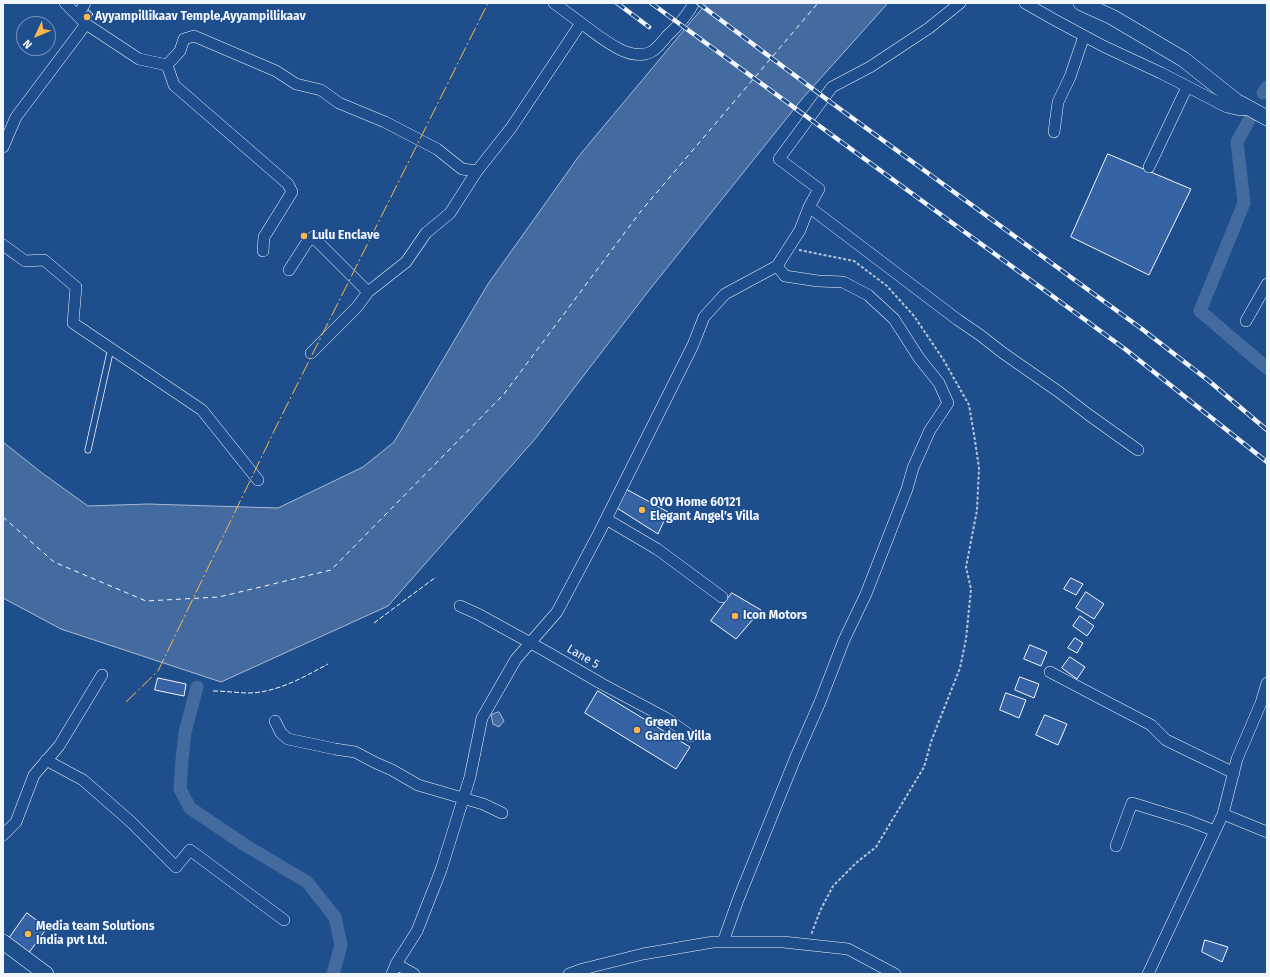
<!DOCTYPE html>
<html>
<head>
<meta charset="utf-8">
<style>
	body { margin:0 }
	#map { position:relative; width:1270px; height:977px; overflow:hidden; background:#1f4e8c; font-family:"Fira Sans",sans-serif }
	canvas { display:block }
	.frame { position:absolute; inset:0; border:4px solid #f2f6ff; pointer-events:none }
	.north { position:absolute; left:16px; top:16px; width:40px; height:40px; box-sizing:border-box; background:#1f4e8c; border:1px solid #7391ba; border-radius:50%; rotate:226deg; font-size:11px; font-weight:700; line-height:16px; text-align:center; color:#f2f6ff }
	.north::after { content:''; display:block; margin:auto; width:14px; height:18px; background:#ffb74d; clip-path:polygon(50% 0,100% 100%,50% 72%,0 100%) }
</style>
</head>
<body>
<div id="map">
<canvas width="1270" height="977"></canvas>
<div class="frame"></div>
<div class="north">N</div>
</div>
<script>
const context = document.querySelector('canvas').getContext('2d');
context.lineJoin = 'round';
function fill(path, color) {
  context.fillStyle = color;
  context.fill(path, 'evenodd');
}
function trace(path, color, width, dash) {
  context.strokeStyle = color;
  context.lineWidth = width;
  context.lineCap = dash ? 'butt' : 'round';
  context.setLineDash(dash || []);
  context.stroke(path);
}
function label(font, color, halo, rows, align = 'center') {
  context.font = font + ' "Fira Sans",sans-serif';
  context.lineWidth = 3;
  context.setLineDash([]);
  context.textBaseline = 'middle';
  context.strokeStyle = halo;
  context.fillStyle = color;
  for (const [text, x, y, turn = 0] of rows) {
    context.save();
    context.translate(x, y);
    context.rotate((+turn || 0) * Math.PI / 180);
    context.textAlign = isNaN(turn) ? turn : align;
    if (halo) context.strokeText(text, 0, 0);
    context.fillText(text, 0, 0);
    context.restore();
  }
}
const water = new Path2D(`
	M 707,3 L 888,3 L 802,99 L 650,289 L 535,439 L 388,606 L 221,682 L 61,629 L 3,598 L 3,442 L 42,473 L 88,506 L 148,504 L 278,508 L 363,467 L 394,442 L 488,284 L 579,156 Z
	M 499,712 L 504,721 L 499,727 L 493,724 L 491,715 Z`);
fill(water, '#446ba0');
trace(water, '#a8bbd7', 1);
trace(new Path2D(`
	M 1263,93 L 1267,87
	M 1249,120 L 1237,142 L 1244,203 L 1200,311 L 1267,368
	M 197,687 L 185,732 L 182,760 L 180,789 L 190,808 L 245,845 L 307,882 L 335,917 L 341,945 L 333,974`), '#446ba0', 13);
trace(new Path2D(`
	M 3,517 L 54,562 L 146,601 L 219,597 L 331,570 L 504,394 L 641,211 L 818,3`), '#f2f6ff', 1, [5, 4]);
const building = new Path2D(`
	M 86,8 L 93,14 L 88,21 L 81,14 Z
	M 1108,154 L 1191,189 L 1149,275 L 1071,237 Z
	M 626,489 L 668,512 L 658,534 L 617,508 Z
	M 1071,578 L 1083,584 L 1076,595 L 1064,589 Z
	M 1086,592 L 1104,604 L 1094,619 L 1076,608 Z
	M 732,593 L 761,610 L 736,639 L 711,621 Z
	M 1080,616 L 1094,626 L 1087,636 L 1073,626 Z
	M 1075,638 L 1083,643 L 1077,653 L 1068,648 Z
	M 1030,645 L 1047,652 L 1041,666 L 1024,659 Z
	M 1070,657 L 1085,667 L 1077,679 L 1062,668 Z
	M 1020,677 L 1039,684 L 1034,698 L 1015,690 Z
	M 158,678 L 186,684 L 184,696 L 155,690 Z
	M 598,691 L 690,747 L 676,769 L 585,713 Z
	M 1006,693 L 1026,700 L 1019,718 L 1000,710 Z
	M 1045,715 L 1067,724 L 1058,745 L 1036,735 Z
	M 27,913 L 47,928 L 28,954 L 8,940 Z
	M 1205,940 L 1228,947 L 1222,962 L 1202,952 Z`);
fill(building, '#3563a3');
trace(building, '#f2f6ff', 1);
const lane = new Path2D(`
	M 88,450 L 111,348`);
const street = new Path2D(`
	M 65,3 L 86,24 L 139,59 L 167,65 L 180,51 L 184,39 L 194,36 L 276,71 L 296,84 L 321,90 L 339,103 L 385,122 L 437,149 L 462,169 L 477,171 L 450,213 L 426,233 L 406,262 L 368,292 L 357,307 L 311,353
	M 1025,3 L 1053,19 L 1103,46 L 1161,73 L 1227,107 L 1240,110 L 1249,109
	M 78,16 L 85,3
	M 581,23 C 599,36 632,66 654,50 C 659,46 663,41 667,36 C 678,26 687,16 694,3
	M 167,65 L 174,85 L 288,184 L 292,192 L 264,237 L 263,251
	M 1054,132 L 1058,102 L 1070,77 L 1084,36
	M 3,147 L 16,117 L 86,24
	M 1149,167 L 1187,87
	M 477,171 L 511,128 L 581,23 L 554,3
	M 809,207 L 958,320 L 980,335 L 1003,353 L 1059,392 L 1089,415 L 1138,450
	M 3,245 L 25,261 L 44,260 L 76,287 L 73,323 L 202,410 L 258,480
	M 289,270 L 307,242 L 313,237 L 368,292
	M 1246,321 L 1267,284
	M 606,519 L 657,549 L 722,597
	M 460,606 L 478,614 L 547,652 L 602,684 L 666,718 L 691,736
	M 1050,672 L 1151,725 L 1166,740 L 1234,773
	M 275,721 L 281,733 L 288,739 L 335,749 L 355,752 L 376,763 L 392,770 L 418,785 L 483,804 L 502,813
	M 46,760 L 83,780 L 131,822 L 176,867 L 190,850 L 284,920
	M 1223,814 L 1237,759 L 1261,703 L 1267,683
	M 3,835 L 16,822 L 34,775 L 59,746 L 102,675
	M 1116,846 L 1132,803 L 1187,820 L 1215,831
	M 723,942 L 738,900 L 795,759 L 820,702 L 844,640 L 866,594 L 907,489 L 913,468 L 930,430 L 948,403 L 939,383 L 919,358 L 894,319 L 868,295 L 843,282 L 818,281 L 785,276 L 777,266
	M 396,964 L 417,931 L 441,870 L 470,777 L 482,718 L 516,659 L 557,612 L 600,531 L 693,345 L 704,317 L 725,294 L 777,266 L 800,230 L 809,207 L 819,189 L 779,159 L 832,87 L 870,67 L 929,28 L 960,3
	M 392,974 L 396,964 L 414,974
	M 569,974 L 583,969 L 643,954 L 713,942 L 783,942 L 848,949 L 895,974
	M 1148,974 L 1223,814 L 1267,832`);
const secondary = new Path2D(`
	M 1081,3 L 1112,17 L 1183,59 L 1236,101 L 1267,118
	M 3,942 L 46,974`);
trace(lane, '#f2f6ff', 7);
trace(street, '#f2f6ff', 12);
trace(secondary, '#f2f6ff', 16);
trace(new Path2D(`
	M 799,250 L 854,261 L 887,286 L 914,316 L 943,359 L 969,405 L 974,434 L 979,468 L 977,510 L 966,567 L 971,589 L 966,639 L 960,668 L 932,739 L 924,767 L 876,847 L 856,863 L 833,886 L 820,911 L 811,935`), '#b3c4dc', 2, [3, 2]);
trace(lane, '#1f4e8c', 5.5);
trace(street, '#1f4e8c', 11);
trace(secondary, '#1f4e8c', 15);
const rail = new Path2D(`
	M 617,3 L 649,27
	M 651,3 L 1125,349 L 1267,462
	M 698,3 L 829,101 L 1142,329 L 1209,381 L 1267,430`);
trace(rail, '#f2f6ff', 4.5);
trace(rail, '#1f4e8c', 3, [9]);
trace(new Path2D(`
	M 374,623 L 436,577
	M 213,691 C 226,691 238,693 250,693 C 278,692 304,677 328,664`), '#f2f6ff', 1, [5, 2]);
trace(new Path2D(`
	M 126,702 L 158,671 L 278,423 L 488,3`), '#ffb74d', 1, [14, 3, 2, 3]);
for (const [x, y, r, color] of [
	[87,17,4,"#ffb74d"],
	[304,236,4,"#ffb74d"],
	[642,510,4,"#ffb74d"],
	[735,616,4,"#ffb74d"],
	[637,730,4,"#ffb74d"],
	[28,934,4,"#ffb74d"]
]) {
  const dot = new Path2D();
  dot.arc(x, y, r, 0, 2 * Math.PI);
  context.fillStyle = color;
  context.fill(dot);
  trace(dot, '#1f4e8c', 1.5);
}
label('bold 12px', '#f2f6ff', '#1f4e8c', [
	["Ayyampillikaav Temple,Ayyampillikaav",95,17],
	["Lulu Enclave",312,236],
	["OYO Home 60121",650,503],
	["Elegant Angel's Villa",650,517],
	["Icon Motors",743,616],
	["Green",645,723],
	["Garden Villa",645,737],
	["Media team Solutions",36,927],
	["India pvt Ltd.",36,941]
], 'left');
label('12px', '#f2f6ff', '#1f4e8c', [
	["Lane 5",583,657,30]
]);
</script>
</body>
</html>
